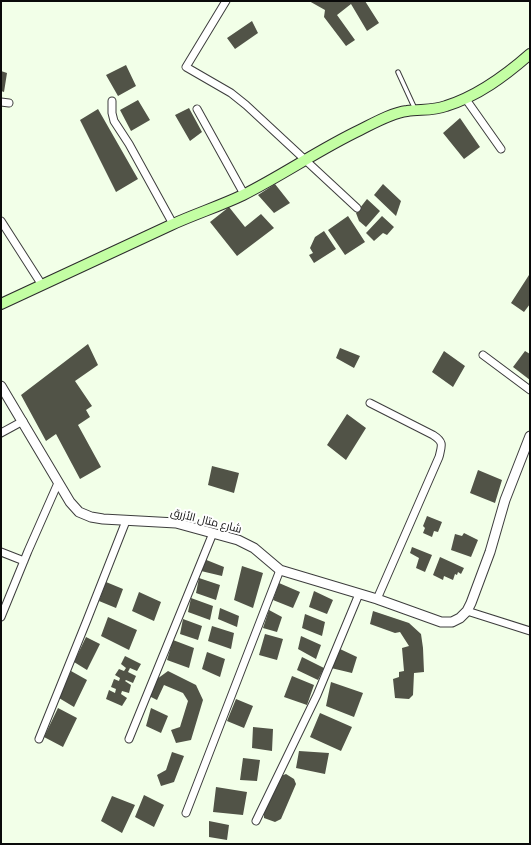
<!DOCTYPE html>
<html>
<head>
<meta charset="utf-8">
<style>
	body { margin:0 }
	#map { position:relative; width:531px; height:845px; overflow:hidden; background:#f2ffe8; font-family:"PT Serif",serif }
	canvas { display:block }
	.frame { position:absolute; inset:0; border:2px solid #0a0a0a; pointer-events:none }
</style>
</head>
<body>
<div id="map">
<canvas width="531" height="845"></canvas>
<div class="frame"></div>
</div>
<script>
const context = document.querySelector('canvas').getContext('2d');
context.lineJoin = 'round';
function fill(path, color) {
  context.fillStyle = color;
  context.fill(path, 'evenodd');
}
function trace(path, color, width, dash) {
  context.strokeStyle = color;
  context.lineWidth = width;
  context.lineCap = dash ? 'butt' : 'round';
  context.setLineDash(dash || []);
  context.stroke(path);
}
function label(font, color, halo, rows, align = 'center') {
  context.font = font + ' "PT Serif",Cairo,serif';
  context.lineWidth = 4;
  context.setLineDash([]);
  context.textBaseline = 'middle';
  context.strokeStyle = halo;
  context.fillStyle = color;
  for (const [text, x, y, turn = 0] of rows) {
    context.save();
    context.translate(x, y);
    context.rotate((+turn || 0) * Math.PI / 180);
    context.textAlign = isNaN(turn) ? turn : align;
    if (halo) context.strokeText(text, 0, 0);
    context.fillText(text, 0, 0);
    context.restore();
  }
}
fill(new Path2D(`
	M 309,1 L 365,1 L 379,23 L 367,31 L 351,4 L 337,15 L 355,40 L 346,46 L 324,17 L 325,10 Z
	M 252,21 L 258,33 L 235,49 L 227,38 Z
	M 126,65 L 136,86 L 118,96 L 106,75 Z
	M 1,71 L 7,73 L 4,92 L 1,91 Z
	M 138,100 L 150,120 L 131,131 L 120,110 Z
	M 189,108 L 202,132 L 190,141 L 175,115 Z
	M 98,109 L 138,179 L 116,192 L 80,120 Z
	M 460,118 L 480,147 L 464,159 L 443,133 Z
	M 275,184 L 290,203 L 274,213 L 258,195 Z
	M 383,184 L 401,201 L 396,216 L 374,195 Z
	M 367,199 L 380,211 L 366,227 L 359,221 L 356,213 Z
	M 229,207 L 245,227 L 261,214 L 274,228 L 237,256 L 210,222 Z
	M 348,216 L 365,242 L 345,255 L 328,230 Z
	M 382,216 L 394,227 L 387,235 L 383,233 L 374,241 L 366,233 Z
	M 324,231 L 336,249 L 314,263 L 309,255 L 313,253 L 310,248 L 315,237 Z
	M 529,275 L 530,275 L 530,304 L 524,312 L 511,303 Z
	M 88,344 L 98,365 L 75,381 L 92,406 L 86,410 L 90,417 L 78,425 L 101,467 L 80,479 L 56,434 L 46,441 L 21,395 Z
	M 340,348 L 360,356 L 354,368 L 336,358 Z
	M 444,351 L 465,366 L 453,387 L 432,372 Z
	M 525,351 L 530,354 L 530,380 L 513,367 Z
	M 347,414 L 366,428 L 346,460 L 327,445 Z
	M 212,466 L 239,473 L 234,493 L 208,485 Z
	M 478,470 L 502,480 L 495,503 L 470,493 Z
	M 427,516 L 442,522 L 438,532 L 434,531 L 432,537 L 423,533 L 425,528 L 423,526 Z
	M 464,533 L 478,540 L 471,557 L 451,550 L 455,534 L 462,536 Z
	M 412,547 L 432,555 L 425,572 L 416,568 L 419,558 L 410,553 Z
	M 440,557 L 464,568 L 461,574 L 458,572 L 457,575 L 455,574 L 453,580 L 444,576 L 443,580 L 433,575 Z
	M 204,559 L 224,567 L 222,576 L 201,571 Z
	M 242,566 L 263,573 L 253,608 L 234,600 Z
	M 199,578 L 220,585 L 216,600 L 196,593 Z
	M 106,582 L 123,589 L 116,608 L 99,601 Z
	M 279,583 L 300,592 L 293,608 L 273,600 Z
	M 314,591 L 333,600 L 327,614 L 309,607 Z
	M 139,592 L 161,602 L 154,621 L 132,611 Z
	M 191,598 L 213,606 L 210,620 L 188,612 Z
	M 220,608 L 239,616 L 237,627 L 218,619 Z
	M 269,610 L 282,617 L 277,632 L 263,628 Z
	M 373,611 L 409,623 L 421,634 L 423,648 L 424,672 L 414,673 L 413,695 L 409,699 L 395,698 L 393,679 L 399,677 L 399,672 L 404,671 L 402,648 L 409,646 L 400,632 L 395,633 L 370,624 Z
	M 305,614 L 325,622 L 322,636 L 302,628 Z
	M 108,617 L 137,630 L 129,650 L 101,636 Z
	M 183,619 L 202,626 L 198,640 L 180,634 Z
	M 212,626 L 234,633 L 231,649 L 208,641 Z
	M 265,634 L 283,639 L 277,660 L 259,655 Z
	M 301,636 L 321,645 L 316,659 L 298,649 Z
	M 86,637 L 100,644 L 87,670 L 74,662 Z
	M 173,640 L 194,648 L 189,668 L 167,660 Z
	M 340,649 L 357,657 L 352,673 L 331,668 Z
	M 207,652 L 225,659 L 220,677 L 202,669 Z
	M 125,656 L 141,664 L 137,671 L 130,668 L 128,672 L 136,676 L 133,683 L 126,680 L 125,681 L 131,685 L 129,693 L 122,691 L 121,694 L 127,698 L 122,706 L 106,699 L 109,690 L 115,693 L 116,689 L 111,687 L 114,679 L 119,681 L 120,678 L 115,675 L 119,669 L 124,671 L 126,668 L 121,664 Z
	M 302,657 L 324,668 L 318,680 L 297,670 Z
	M 71,671 L 87,680 L 74,707 L 59,698 Z
	M 168,671 L 196,685 L 203,700 L 191,740 L 176,743 L 171,730 L 180,727 L 188,701 L 183,693 L 164,685 L 157,700 L 149,696 L 157,679 Z
	M 292,676 L 314,685 L 307,705 L 284,697 Z
	M 331,682 L 363,693 L 354,717 L 326,706 Z
	M 236,699 L 253,706 L 244,728 L 227,721 Z
	M 58,708 L 77,718 L 63,747 L 44,737 Z
	M 151,708 L 168,716 L 161,733 L 146,726 Z
	M 320,713 L 352,727 L 341,751 L 310,737 Z
	M 253,727 L 273,729 L 272,751 L 252,748 Z
	M 299,751 L 329,753 L 325,774 L 296,768 Z
	M 172,752 L 184,756 L 174,782 L 161,786 L 157,775 L 166,770 Z
	M 243,758 L 260,760 L 257,781 L 240,780 Z
	M 286,774 L 294,779 L 296,784 L 281,819 L 275,822 L 264,818 L 264,812 L 276,785 L 281,776 Z
	M 216,787 L 247,792 L 243,815 L 213,812 Z
	M 144,795 L 164,805 L 154,827 L 135,817 Z
	M 112,796 L 135,805 L 122,833 L 101,821 Z
	M 209,821 L 229,825 L 227,840 L 209,837 Z`), '#515347');
const service = new Path2D(`
	M 398,72 L 415,109`);
const minor = new Path2D(`
	M 226,1 L 186,67 L 231,93 L 246,105 L 357,208
	M 465,98 L 501,149
	M 112,101 L 112,113 L 114,121 L 129,144 L 173,224
	M 1,102 L 9,103
	M 197,109 L 244,194
	M 1,221 L 42,285
	M 483,355 L 530,390
	M 370,403 L 433,435 C 444,442 442,445 439,457 L 377,599
	M 1,433 L 23,421
	M 1,552 L 24,561
	M 467,611 L 530,631
	M 1,617 L 28,551 L 58,483
	M 39,739 L 87,620 L 126,521
	M 129,739 L 213,533
	M 186,813 L 280,570
	M 256,821 L 317,695 L 359,594`);
const tertiary = new Path2D(`
	M 1,386 L 70,502 L 79,512 L 91,517 L 103,519 L 176,523 L 238,540 L 254,548 L 280,570 L 377,599 L 441,622 L 452,622 L 460,618 L 467,611 L 471,603 L 490,552 L 505,500 L 530,436`);
const secondary = new Path2D(`
	M 1,304 C 58,278 114,251 171,225 C 195,214 220,206 243,195 C 283,175 320,149 360,130 C 374,123 391,113 407,111 C 420,109 433,111 446,106 C 478,96 505,76 530,54`);
trace(service, '#3d3d3d', 5.5);
trace(minor, '#3d3d3d', 9);
trace(tertiary, '#3d3d3d', 11);
trace(secondary, '#2c2c2c', 12);
trace(service, '#fff', 3.5);
trace(minor, '#fff', 7);
trace(tertiary, '#fff', 9);
trace(secondary, '#c3fea3', 10);
label('11px', '#0a0a0a', '#fff', [
	["شارع متال الأزرق",206,521,14]
]);
</script>
</body>
</html>
